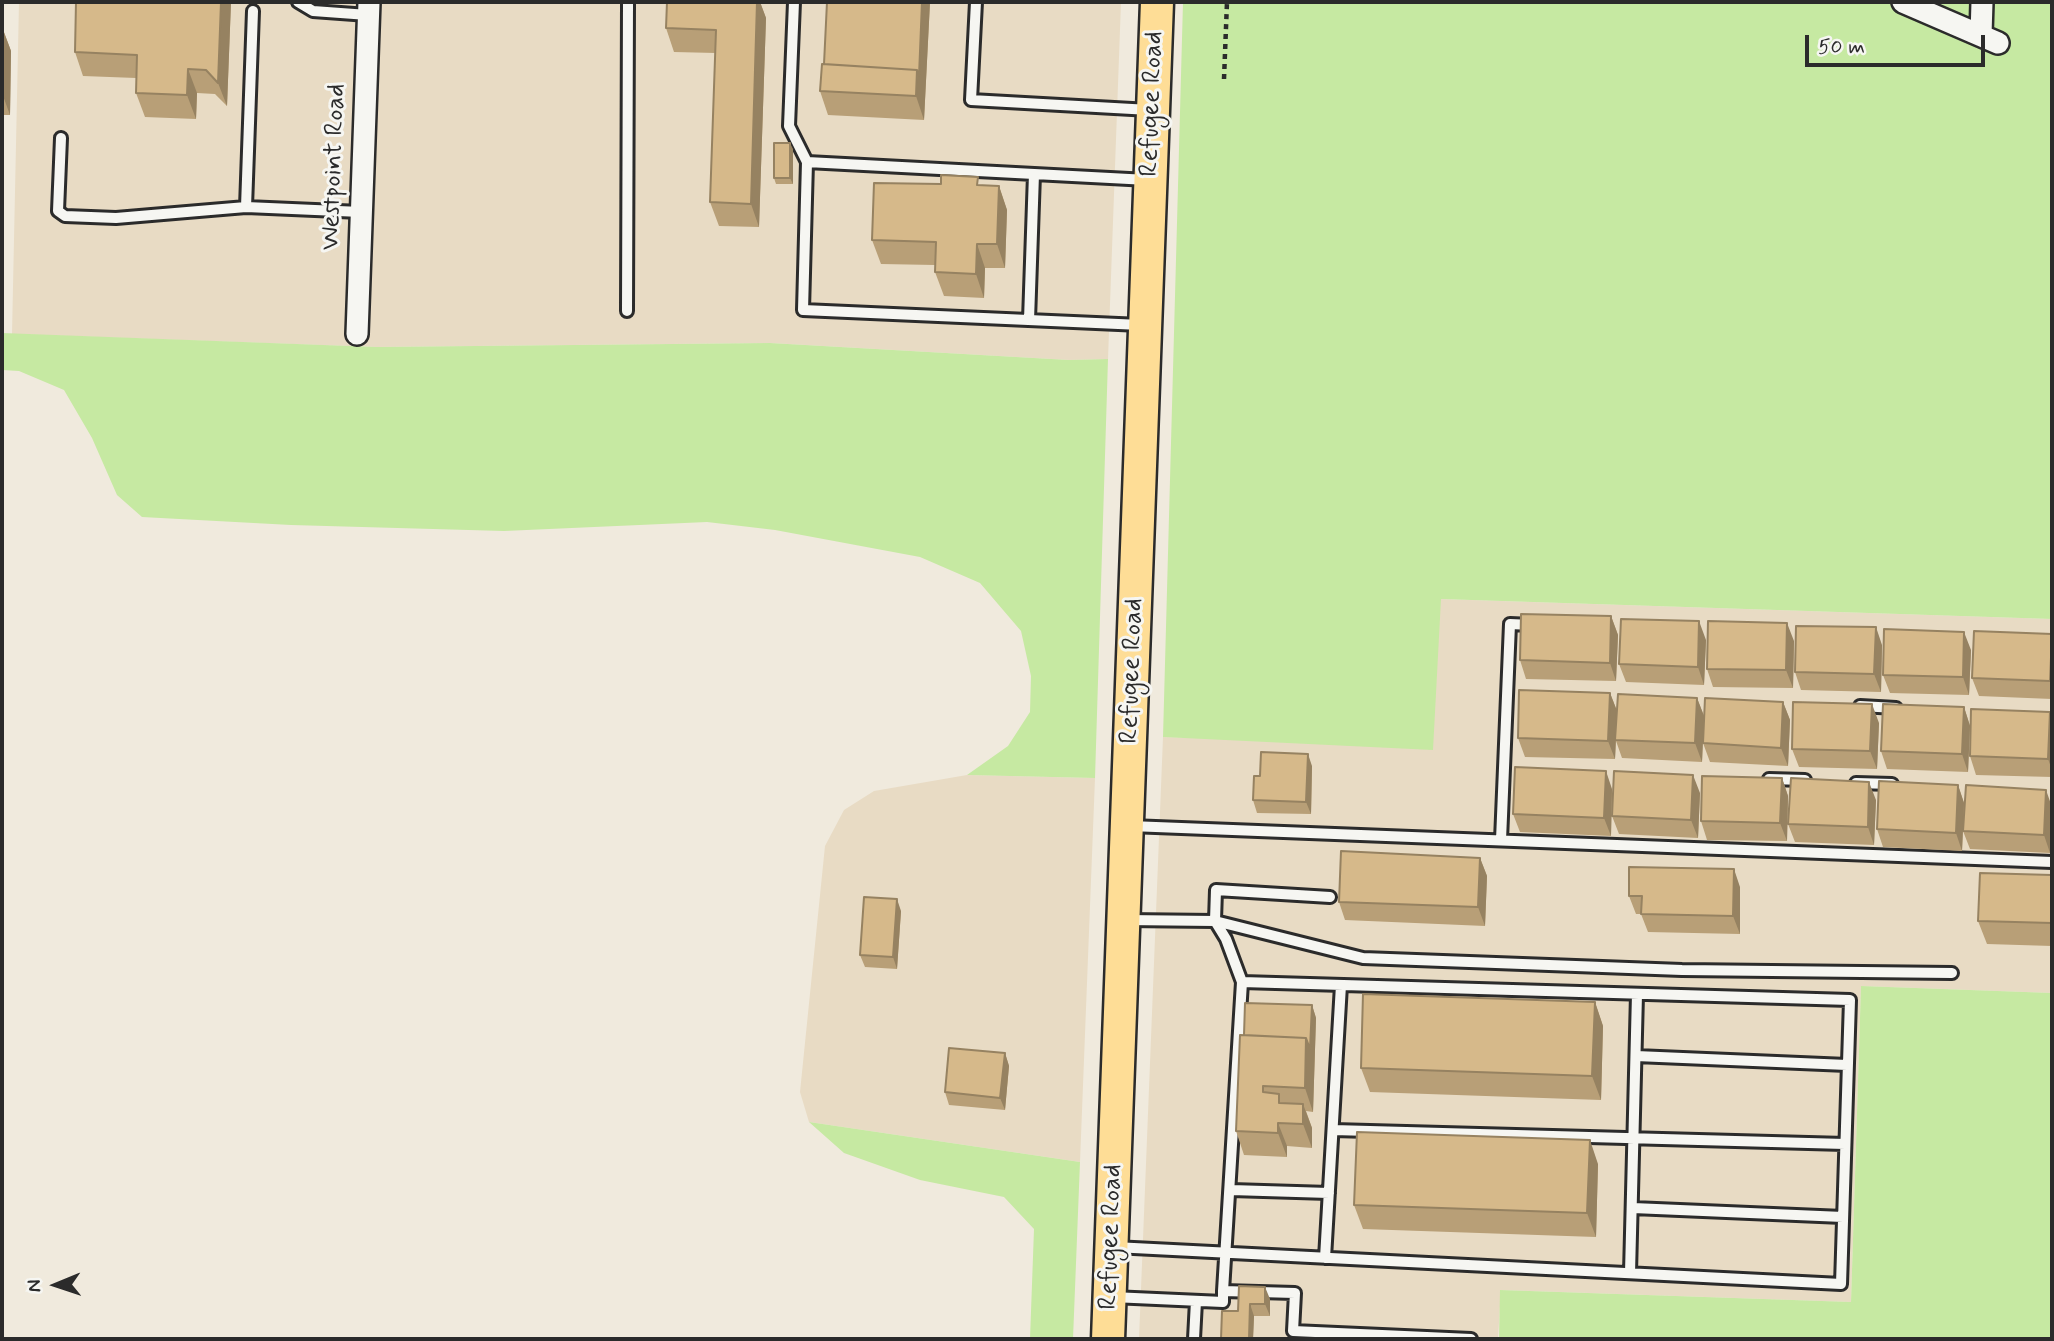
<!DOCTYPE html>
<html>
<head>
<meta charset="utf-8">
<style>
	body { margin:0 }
	#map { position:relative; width:2054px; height:1341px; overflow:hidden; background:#f0eadd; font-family:Mynerve,sans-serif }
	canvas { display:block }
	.frame { position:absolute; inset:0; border:4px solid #2b2b2b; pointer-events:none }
	.north { position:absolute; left:21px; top:1250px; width:70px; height:70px; -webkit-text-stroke:5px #f6f6f2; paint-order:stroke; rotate:268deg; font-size:19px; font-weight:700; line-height:28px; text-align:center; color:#2b2b2b }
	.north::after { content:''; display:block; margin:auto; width:24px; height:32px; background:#2b2b2b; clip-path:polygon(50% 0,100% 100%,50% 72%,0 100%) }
	.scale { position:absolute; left:1805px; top:35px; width:180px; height:32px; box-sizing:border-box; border:4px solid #2b2b2b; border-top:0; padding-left:9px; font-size:21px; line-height:24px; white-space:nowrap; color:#2b2b2b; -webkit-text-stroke:5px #f6f6f2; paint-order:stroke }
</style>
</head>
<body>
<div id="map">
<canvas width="2054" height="1341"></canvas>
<div class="frame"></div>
<div class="north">N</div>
<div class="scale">50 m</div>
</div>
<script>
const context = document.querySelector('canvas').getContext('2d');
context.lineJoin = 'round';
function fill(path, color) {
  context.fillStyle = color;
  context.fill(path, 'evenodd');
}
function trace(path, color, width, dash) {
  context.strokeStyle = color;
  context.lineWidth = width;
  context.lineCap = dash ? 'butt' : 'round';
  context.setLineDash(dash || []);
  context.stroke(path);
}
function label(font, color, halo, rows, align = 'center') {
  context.font = font + ' Mynerve,sans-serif';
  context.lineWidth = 6;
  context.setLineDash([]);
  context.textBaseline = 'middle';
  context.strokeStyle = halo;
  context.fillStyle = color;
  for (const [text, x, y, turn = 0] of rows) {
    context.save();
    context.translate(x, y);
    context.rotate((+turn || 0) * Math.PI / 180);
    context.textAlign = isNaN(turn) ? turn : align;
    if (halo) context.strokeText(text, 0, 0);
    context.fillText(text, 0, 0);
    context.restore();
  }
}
fill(new Path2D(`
	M 19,2 L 1121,2 L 1108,359 L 1069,360 L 770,343 L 377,347 L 12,334 Z
	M 1440,599 L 2052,619 L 2052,993 L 1861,986 L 1851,1302 L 1501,1290 L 1498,1339 L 1139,1339 L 1163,737 L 1202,738 Z
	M 967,775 L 1095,778 L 1080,1162 L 809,1122 L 800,1092 L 825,846 L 844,810 L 874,791 Z`), '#e8dbc4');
fill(new Path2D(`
	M 1183,2 L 2052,2 L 2052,619 L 1441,599 L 1433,750 L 1163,737 Z
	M 2,333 L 377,347 L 770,343 L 1069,360 L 1108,359 L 1095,778 L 967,775 L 1008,746 L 1030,712 L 1031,676 L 1021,631 L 980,583 L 920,557 L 775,530 L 707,522 L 504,531 L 291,525 L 142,517 L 117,495 L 92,438 L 64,390 L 19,371 L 2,370 Z
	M 1861,986 L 2052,993 L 2052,1339 L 1499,1339 L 1500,1290 L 1851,1302 Z
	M 809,1122 L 1080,1162 L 1073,1339 L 1030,1339 L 1034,1229 L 1004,1197 L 920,1180 L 844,1153 Z`), '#c6e9a2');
const service = new Path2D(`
	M 298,2 L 313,11 L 368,15
	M 794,2 L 789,126 L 807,162
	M 976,2 L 971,100 L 1150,110
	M 61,138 L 58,211 L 65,216 L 116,218 L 246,207 L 361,212
	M 246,207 L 253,11
	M 627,311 L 628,2
	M 1029,320 L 1034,174
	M 1141,325 L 803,310 L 807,162 L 1148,180
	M 1860,706 L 1896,708
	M 1769,779 L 1805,780
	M 1856,783 L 1892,784
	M 1130,826 L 2052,862
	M 1501,840 L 1510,624 L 1532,625
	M 1330,897 L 1216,890 L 1215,921 L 1363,958 L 1682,970 L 1952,973
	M 1636,1056 L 1847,1065
	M 1333,1130 L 1845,1144
	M 1231,1190 L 1329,1193
	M 1633,1208 L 1843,1217
	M 1114,1247 L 1841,1284 L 1850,1000 L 1242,982 L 1226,939 L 1215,921 L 1125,920
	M 1325,1258 L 1341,985
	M 1630,1273 L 1637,994
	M 1223,1291 L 1242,982
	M 1112,1297 L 1223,1302 L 1223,1291 L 1295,1293 L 1293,1331 L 1471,1339
	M 1194,1339 L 1196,1301`);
const minor = new Path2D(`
	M 1903,2 L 1998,43
	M 1981,35 L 1982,2
	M 357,334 L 369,2`);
const primary = new Path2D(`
	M 1108,1339 L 1157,2`);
trace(service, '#2b2b2b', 16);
trace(minor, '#2b2b2b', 26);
trace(primary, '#2b2b2b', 37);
trace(new Path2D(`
	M 1224,79 L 1227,2`), '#2b2b2b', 4.5, [5, 5]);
trace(service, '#f6f6f2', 10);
trace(minor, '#f6f6f2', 21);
trace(primary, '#fedd96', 32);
fill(new Path2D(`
	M 231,2 L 227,106 L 215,94 L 197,93 L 196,119 L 145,117 L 136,93 L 136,78 L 83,76 L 75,52 Z
	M 667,2 L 760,2 L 766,18 L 759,227 L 719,226 L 710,202 L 716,53 L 674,52 L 666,28 Z
	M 827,2 L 930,2 L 924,120 L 828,115 L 820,91 L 824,64 Z
	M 2,27 L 11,51 L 10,115 L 2,115 Z
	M 793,149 L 793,184 L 776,184 L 774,178 Z
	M 981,186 L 999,186 L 1007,210 L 1005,268 L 985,268 L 984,298 L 944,296 L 935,272 L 935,265 L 881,264 L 872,240 Z
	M 1611,616 L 1618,635 L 1616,681 L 1526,679 L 1520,660 Z
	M 2052,635 L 2052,699 L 1979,696 L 1972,678 Z
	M 1706,640 L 1704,685 L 1626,682 L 1619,664 Z
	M 1794,641 L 1793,688 L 1713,687 L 1707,669 Z
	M 1882,645 L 1881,692 L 1801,690 L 1795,672 Z
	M 1971,650 L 1969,695 L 1890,693 L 1883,675 Z
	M 1610,693 L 1617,711 L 1697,698 L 1704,716 L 1702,762 L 1622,758 L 1616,741 L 1615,759 L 1525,757 L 1518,738 Z
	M 1783,702 L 1790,720 L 1788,766 L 1710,762 L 1703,743 Z
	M 1964,707 L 1970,726 L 1968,772 L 1887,769 L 1881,751 Z
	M 2052,718 L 2052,777 L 1976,775 L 1970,756 Z
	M 1879,723 L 1877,769 L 1799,767 L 1792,749 Z
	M 1312,766 L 1311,814 L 1257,813 L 1253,800 L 1260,776 Z
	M 1782,778 L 1788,796 L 1787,841 L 1707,840 L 1701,821 Z
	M 1958,785 L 1964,803 L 2046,790 L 2050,853 L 1970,849 L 1963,831 L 1962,851 L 1883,847 L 1877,829 Z
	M 1612,789 L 1611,836 L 1520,832 L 1513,814 Z
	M 1700,793 L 1698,838 L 1619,834 L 1612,816 Z
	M 1876,800 L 1874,845 L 1795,842 L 1788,824 Z
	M 1480,858 L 1487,876 L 1485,926 L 1345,920 L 1339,902 Z
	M 2052,875 L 2052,946 L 1987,944 L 1978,921 Z
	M 1740,887 L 1740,934 L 1648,932 L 1641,914 L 1636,914 L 1629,896 Z
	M 901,911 L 897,969 L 865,967 L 860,955 Z
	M 1595,1002 L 1603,1026 L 1601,1100 L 1370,1092 L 1361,1068 Z
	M 1312,1005 L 1316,1018 L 1313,1112 L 1306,1111 L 1312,1128 L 1312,1148 L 1287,1146 L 1287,1157 L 1244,1155 L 1236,1131 Z
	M 1005,1053 L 1009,1066 L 1005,1110 L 949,1105 L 945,1092 Z
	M 1598,1164 L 1596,1237 L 1363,1229 L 1354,1205 Z
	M 1239,1286 L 1270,1299 L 1270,1316 L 1254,1316 L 1253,1339 L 1221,1339 L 1238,1311 Z`), '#b89f77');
fill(new Path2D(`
	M 221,2 L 231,2 L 227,106 L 218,83 Z
	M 757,2 L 760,2 L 766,18 L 759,227 L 751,204 Z
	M 922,2 L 930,2 L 924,120 L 916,96 Z
	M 2,27 L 11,51 L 10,115 L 2,93 Z
	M 188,69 L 197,93 L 196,119 L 187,95 Z
	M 790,143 L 793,149 L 793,184 L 790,178 Z
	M 999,186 L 1007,210 L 1005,268 L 997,244 Z
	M 977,244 L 985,268 L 984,298 L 976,274 Z
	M 1611,616 L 1618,635 L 1616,681 L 1610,663 Z
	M 1699,621 L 1706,640 L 1704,685 L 1698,667 Z
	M 1787,623 L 1794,641 L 1793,688 L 1786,670 Z
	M 1876,627 L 1882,645 L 1881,692 L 1874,674 Z
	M 1964,632 L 1971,650 L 1969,695 L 1963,677 Z
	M 2052,635 L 2052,687 L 2050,681 Z
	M 1610,693 L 1617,711 L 1615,759 L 1608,741 Z
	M 1697,698 L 1704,716 L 1702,762 L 1695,743 Z
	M 1783,702 L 1790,720 L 1788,766 L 1781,748 Z
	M 1872,704 L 1879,723 L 1877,769 L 1870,751 Z
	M 1964,707 L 1970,726 L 1968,772 L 1962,754 Z
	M 2050,712 L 2052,718 L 2052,770 L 2048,759 Z
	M 1308,754 L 1312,766 L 1311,814 L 1306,802 Z
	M 1606,771 L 1612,789 L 1611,836 L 1604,818 Z
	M 1693,775 L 1700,793 L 1698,838 L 1691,820 Z
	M 1782,778 L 1788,796 L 1787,841 L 1780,823 Z
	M 1869,782 L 1876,800 L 1874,845 L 1868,827 Z
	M 1958,785 L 1964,803 L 1962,851 L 1956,833 Z
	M 2046,790 L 2052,807 L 2050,853 L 2044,835 Z
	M 1480,858 L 1487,876 L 1485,926 L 1478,907 Z
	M 1734,869 L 1740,887 L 1740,934 L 1733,916 Z
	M 897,899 L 901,911 L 897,969 L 893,957 Z
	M 1595,1002 L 1603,1026 L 1601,1100 L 1592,1076 Z
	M 1312,1005 L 1316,1018 L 1313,1112 L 1305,1088 L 1306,1038 Z
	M 1005,1053 L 1009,1066 L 1005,1110 L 1000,1098 Z
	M 1303,1104 L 1312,1128 L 1312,1148 L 1303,1124 Z
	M 1278,1123 L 1287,1146 L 1287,1157 L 1278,1133 Z
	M 1590,1140 L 1598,1164 L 1596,1237 L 1587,1213 Z
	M 1265,1287 L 1270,1299 L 1270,1316 L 1265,1304 Z
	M 1250,1304 L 1254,1316 L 1253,1339 L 1249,1339 Z`), '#968261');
const building = new Path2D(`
	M 76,2 L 221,2 L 218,83 L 206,70 L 188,69 L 187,95 L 136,93 L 137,55 L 75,52 Z
	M 667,2 L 757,2 L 751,204 L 710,202 L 716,30 L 666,28 Z
	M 827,2 L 922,2 L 919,76 L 917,70 L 824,64 Z
	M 822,64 L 917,70 L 916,96 L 820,91 Z
	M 774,143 L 790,143 L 790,178 L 774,178 Z
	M 941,175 L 978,177 L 977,185 L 999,186 L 997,244 L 977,244 L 976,274 L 935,272 L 936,242 L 872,240 L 874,183 L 941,184 Z
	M 1521,614 L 1611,616 L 1610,663 L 1520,660 Z
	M 1621,619 L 1699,621 L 1698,667 L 1619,664 Z
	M 1708,621 L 1787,623 L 1786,670 L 1707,669 Z
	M 1796,626 L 1876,627 L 1874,674 L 1795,672 Z
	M 1884,629 L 1964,632 L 1963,677 L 1883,675 Z
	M 1974,631 L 2052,634 L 2050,681 L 1972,678 Z
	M 1519,690 L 1610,693 L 1608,741 L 1518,738 Z
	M 1618,694 L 1697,698 L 1695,743 L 1615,740 Z
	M 1705,698 L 1783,702 L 1781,748 L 1703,743 Z
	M 1793,702 L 1872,704 L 1870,751 L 1792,749 Z
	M 1883,704 L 1964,707 L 1962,754 L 1881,751 Z
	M 1971,709 L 2050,712 L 2048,759 L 1970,756 Z
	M 1261,752 L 1308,754 L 1306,802 L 1253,800 L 1254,776 L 1260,776 Z
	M 1515,767 L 1606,771 L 1604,818 L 1513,814 Z
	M 1614,771 L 1693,775 L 1691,820 L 1612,816 Z
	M 1702,776 L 1782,778 L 1780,823 L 1701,821 Z
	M 1791,778 L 1869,782 L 1868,827 L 1788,824 Z
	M 1879,781 L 1958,785 L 1956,833 L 1877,829 Z
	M 1966,785 L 2046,790 L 2044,835 L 1963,831 Z
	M 1341,851 L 1480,858 L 1478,907 L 1339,902 Z
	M 1629,867 L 1734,869 L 1733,916 L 1641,914 L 1642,896 L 1629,896 Z
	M 1980,873 L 2052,875 L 2052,923 L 1978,921 Z
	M 864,897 L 897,899 L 893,957 L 860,955 Z
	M 1363,994 L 1595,1002 L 1592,1076 L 1361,1068 Z
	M 1245,1003 L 1312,1005 L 1310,1049 L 1306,1038 L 1244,1035 Z
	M 1240,1035 L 1306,1038 L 1305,1088 L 1263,1086 L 1263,1092 L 1279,1094 L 1279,1103 L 1303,1104 L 1303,1124 L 1278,1123 L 1278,1133 L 1236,1131 Z
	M 949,1048 L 1005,1053 L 1000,1098 L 945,1092 Z
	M 1357,1132 L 1590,1140 L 1587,1213 L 1354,1205 Z
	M 1239,1286 L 1265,1287 L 1265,1304 L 1250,1304 L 1249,1339 L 1221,1339 L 1222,1311 L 1238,1311 Z`);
fill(building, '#d6b98a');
trace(building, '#968261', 2);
label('26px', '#2b2b2b', '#f6f6f2', [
	["Refugee Road",1153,104,-88],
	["Westpoint Road",335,167,-88],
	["Refugee Road",1133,671,-88],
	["Refugee Road",1112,1237,-88]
]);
</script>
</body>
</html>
